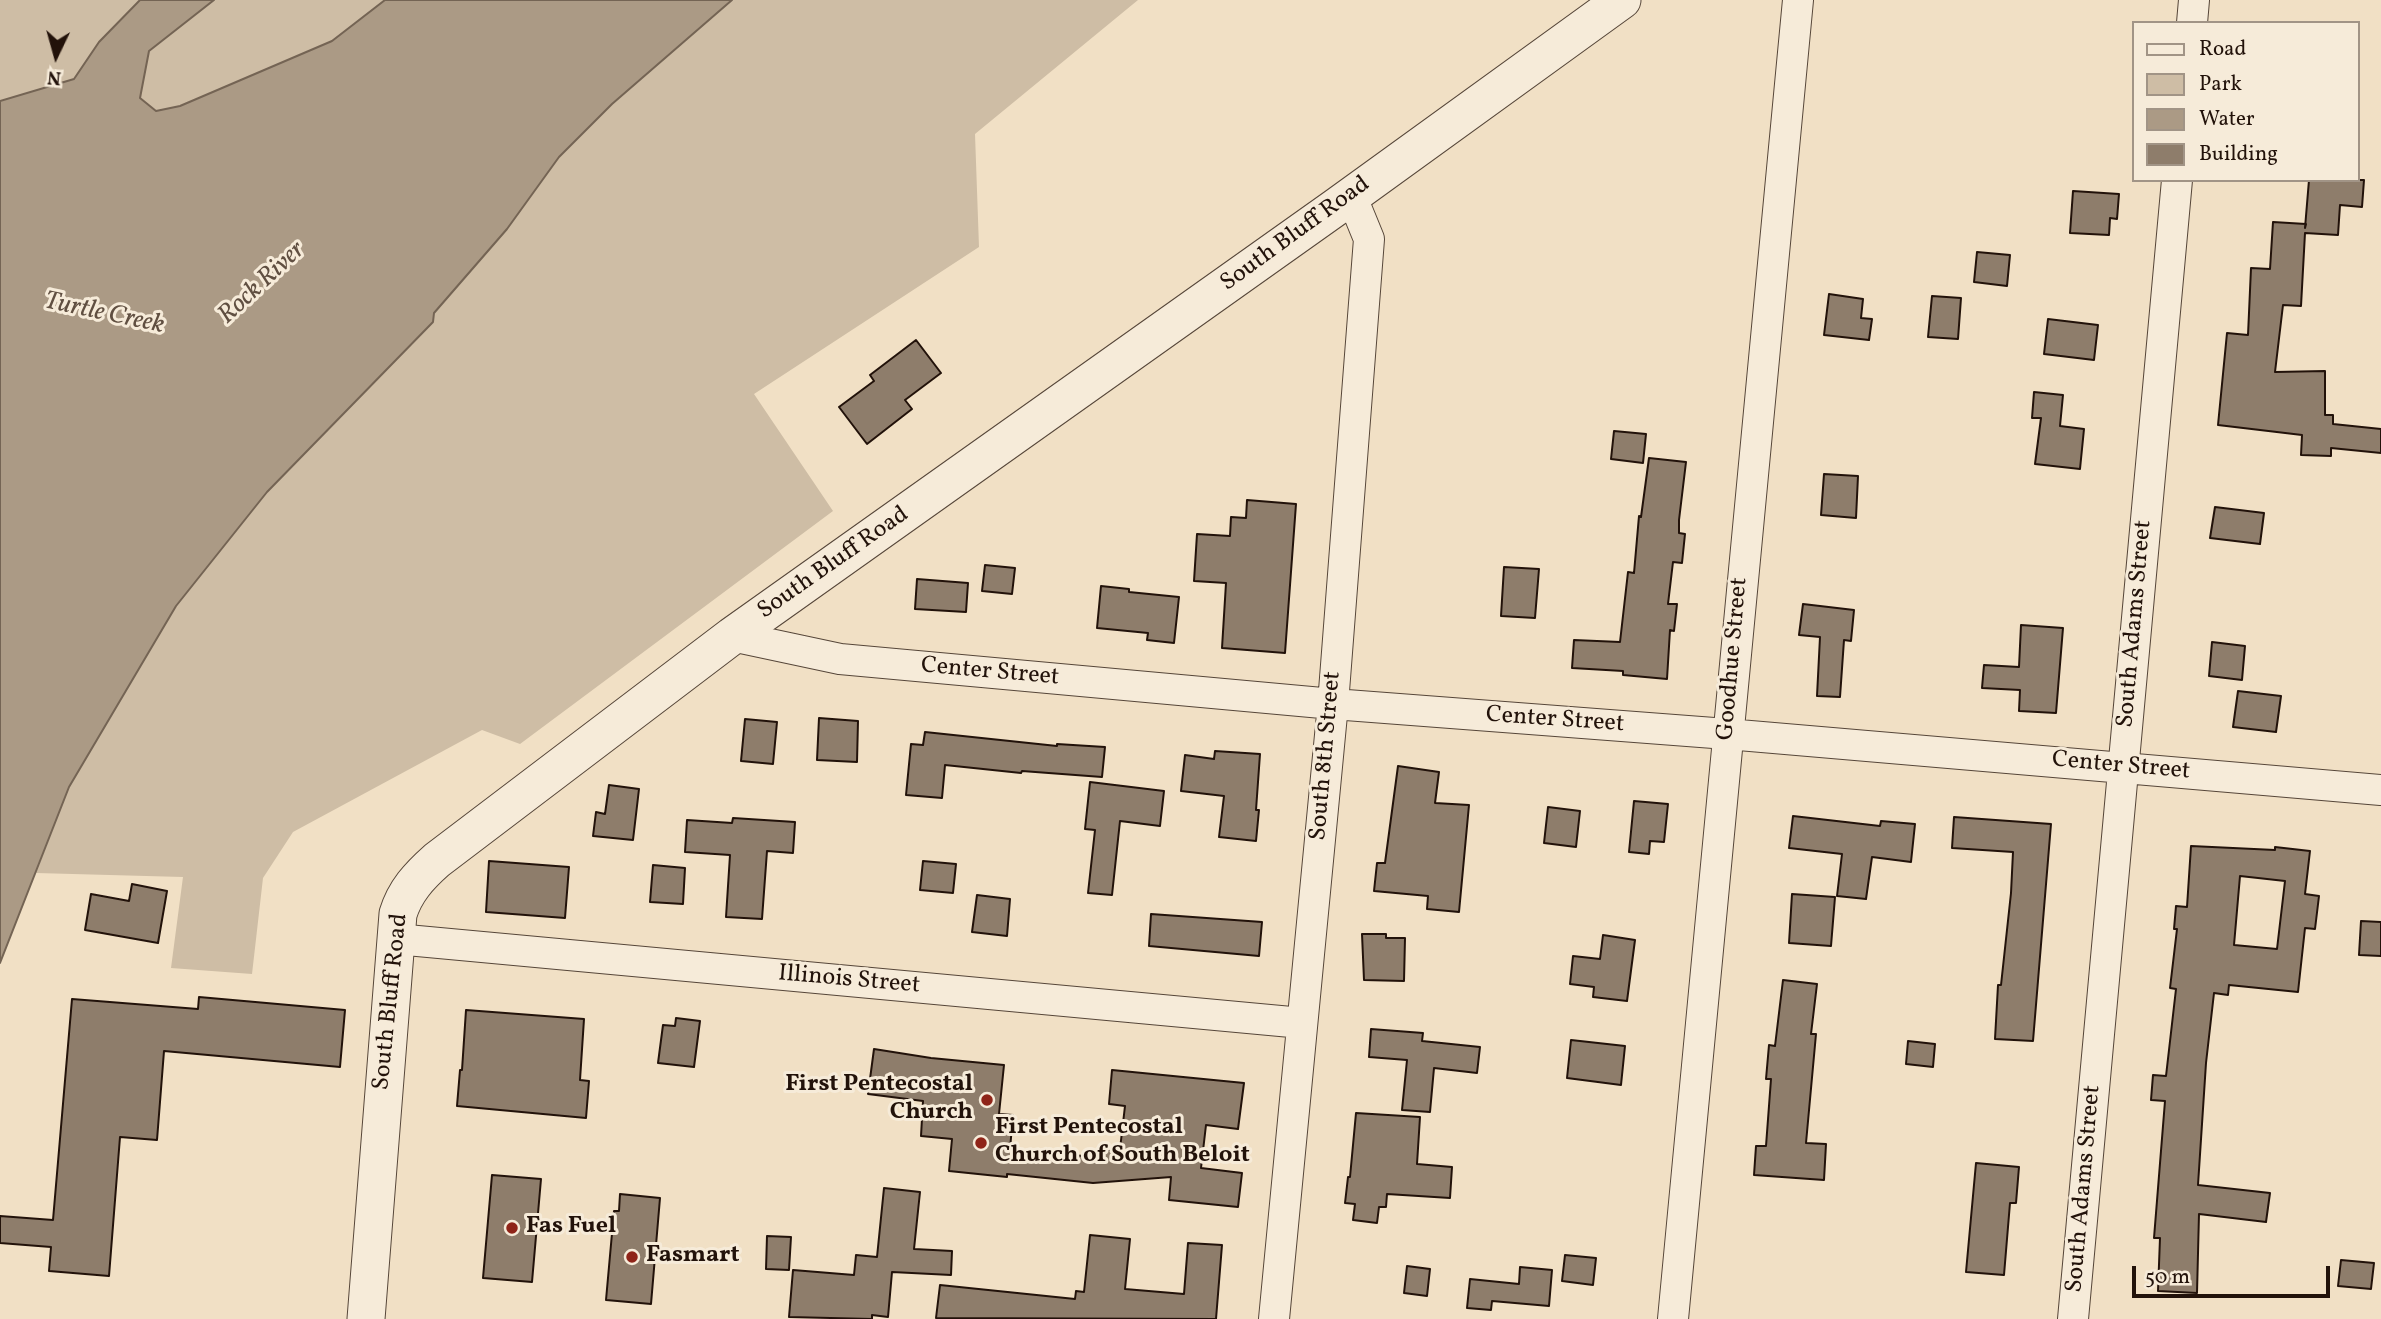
<!DOCTYPE html>
<html>
<head>
<meta charset="utf-8">
<style>
	body { margin:0 }
	#map { position:relative; width:2381px; height:1319px; overflow:hidden; background:#f1e0c5; font-family:Vollkorn,serif }
	canvas { display:block }
	.legend { position:absolute; left:2132px; top:21px; width:228px; height:161px; box-sizing:border-box; background:#f6ebd9; border:2px solid #a19486; margin:0; padding:9px 12px; list-style:none; font-size:21px; color:#22120a }
	.legend li { display:flex; align-items:center; gap:14px; height:35px }
	.legend b { width:35px; border:2px solid #a19486 }
	.north { position:absolute; left:21px; top:21px; width:70px; height:70px; -webkit-text-stroke:5px #f6ebd9; paint-order:stroke; rotate:185deg; font-size:19px; font-weight:700; line-height:28px; text-align:center; color:#22120a }
	.north::after { content:''; display:block; margin:auto; width:24px; height:32px; background:#22120a; clip-path:polygon(50% 0,100% 100%,50% 72%,0 100%) }
	.scale { position:absolute; left:2132px; top:1266px; width:198px; height:32px; box-sizing:border-box; border:4px solid #22120a; border-top:0; padding-left:9px; font-size:21px; line-height:24px; white-space:nowrap; color:#22120a; -webkit-text-stroke:5px #f6ebd9; paint-order:stroke }
</style>
</head>
<body>
<div id="map">
<canvas width="2381" height="1319"></canvas>
<ul class="legend">
<li><b style="height:9px;background:#f6ebd9"></b>Road</li>
<li><b style="height:19px;background:#cebda5"></b>Park</li>
<li><b style="height:19px;background:#ab9a85"></b>Water</li>
<li><b style="height:19px;background:#8e7d6b"></b>Building</li>
</ul>
<div class="north">N</div>
<div class="scale">50 m</div>
</div>
<script>
const context = document.querySelector('canvas').getContext('2d');
context.lineJoin = 'round';
function fill(path, color) {
  context.fillStyle = color;
  context.fill(path, 'evenodd');
}
function trace(path, color, width, dash) {
  context.strokeStyle = color;
  context.lineWidth = width;
  context.lineCap = dash ? 'butt' : 'round';
  context.setLineDash(dash || []);
  context.stroke(path);
}
function label(font, color, halo, rows, align = 'center') {
  context.font = font + ' Vollkorn,serif';
  context.lineWidth = 6;
  context.setLineDash([]);
  context.textBaseline = 'middle';
  context.strokeStyle = halo;
  context.fillStyle = color;
  for (const [text, x, y, turn = 0] of rows) {
    context.save();
    context.translate(x, y);
    context.rotate((+turn || 0) * Math.PI / 180);
    context.textAlign = isNaN(turn) ? turn : align;
    if (halo) context.strokeText(text, 0, 0);
    context.fillText(text, 0, 0);
    context.restore();
  }
}
fill(new Path2D(`
	M 0,0 L 140,0 L 99,42 L 74,79 L 0,101 Z
	M 214,0 L 385,0 L 332,41 L 180,106 L 156,111 L 140,98 L 149,51 Z
	M 732,0 L 1138,0 L 975,134 L 979,247 L 754,394 L 833,511 L 520,744 L 482,730 L 293,832 L 263,878 L 252,974 L 171,968 L 183,877 L 36,873 L 69,787 L 176,606 L 267,492 L 433,313 L 507,229 L 559,157 L 612,104 Z`), '#cebda5');
const water = new Path2D(`
	M 140,0 L 214,0 L 149,51 L 140,98 L 156,111 L 180,106 L 332,41 L 385,0 L 732,0 L 612,104 L 559,157 L 507,229 L 434,313 L 433,322 L 267,492 L 176,606 L 69,787 L 0,963 L 0,101 L 74,79 L 99,42 Z`);
fill(water, '#ab9a85');
trace(water, '#746454', 2);
const building = new Path2D(`
	M 2309,180 L 2364,180 L 2362,207 L 2340,205 L 2338,235 L 2305,233 L 2301,306 L 2283,305 L 2275,372 L 2325,371 L 2325,415 L 2333,415 L 2333,424 L 2381,429 L 2381,453 L 2331,448 L 2331,456 L 2301,455 L 2302,435 L 2218,425 L 2227,333 L 2248,335 L 2251,268 L 2270,269 L 2273,222 L 2306,224 L 2305,228 Z
	M 2073,191 L 2119,194 L 2117,219 L 2110,218 L 2109,235 L 2070,233 Z
	M 1977,252 L 2010,255 L 2007,286 L 1974,282 Z
	M 1829,294 L 1863,299 L 1861,318 L 1872,319 L 1869,340 L 1824,335 Z
	M 1932,296 L 1961,298 L 1958,339 L 1928,337 Z
	M 2048,319 L 2098,325 L 2094,360 L 2044,354 Z
	M 916,340 L 941,373 L 905,400 L 912,409 L 867,444 L 839,407 L 874,381 L 870,375 Z
	M 2034,392 L 2063,395 L 2060,426 L 2084,429 L 2080,469 L 2035,464 L 2041,418 L 2032,418 Z
	M 1614,431 L 1646,434 L 1643,463 L 1611,459 Z
	M 1649,458 L 1686,462 L 1679,520 L 1679,533 L 1685,534 L 1682,563 L 1673,562 L 1668,604 L 1677,604 L 1674,631 L 1670,630 L 1667,679 L 1623,675 L 1623,671 L 1572,668 L 1574,640 L 1620,642 L 1628,572 L 1634,573 L 1639,516 L 1641,517 Z
	M 1824,474 L 1858,476 L 1856,518 L 1821,515 Z
	M 1247,500 L 1296,504 L 1285,653 L 1222,648 L 1226,583 L 1194,581 L 1197,534 L 1230,536 L 1231,517 L 1246,518 Z
	M 2215,507 L 2264,513 L 2260,544 L 2210,538 Z
	M 985,565 L 1015,568 L 1012,594 L 982,591 Z
	M 1504,567 L 1539,569 L 1535,618 L 1501,616 Z
	M 917,579 L 968,583 L 966,612 L 915,609 Z
	M 1101,586 L 1129,589 L 1129,592 L 1179,597 L 1174,643 L 1147,640 L 1148,633 L 1097,628 Z
	M 1803,604 L 1854,610 L 1851,641 L 1844,640 L 1840,697 L 1817,696 L 1820,637 L 1799,635 Z
	M 2021,625 L 2063,628 L 2056,713 L 2019,711 L 2020,690 L 1982,688 L 1984,665 L 2019,667 Z
	M 2212,642 L 2245,646 L 2242,680 L 2209,676 Z
	M 2238,691 L 2281,696 L 2276,732 L 2233,727 Z
	M 819,718 L 858,721 L 857,762 L 817,760 Z
	M 745,719 L 777,722 L 773,764 L 741,761 Z
	M 925,732 L 1057,746 L 1057,744 L 1105,747 L 1102,777 L 1022,771 L 1021,773 L 945,765 L 942,798 L 906,795 L 911,744 L 923,745 Z
	M 1215,751 L 1260,754 L 1256,810 L 1259,810 L 1256,841 L 1219,837 L 1224,796 L 1181,791 L 1185,755 L 1214,759 Z
	M 1398,766 L 1439,772 L 1435,803 L 1469,805 L 1459,912 L 1427,909 L 1428,896 L 1374,891 L 1377,863 L 1385,863 Z
	M 1090,782 L 1164,791 L 1160,826 L 1120,821 L 1112,895 L 1088,893 L 1095,830 L 1085,829 Z
	M 609,785 L 639,789 L 633,840 L 593,836 L 596,812 L 605,814 Z
	M 1634,801 L 1668,804 L 1664,842 L 1650,841 L 1649,854 L 1629,852 Z
	M 1548,807 L 1580,811 L 1576,847 L 1544,843 Z
	M 1793,816 L 1880,826 L 1881,821 L 1915,824 L 1911,862 L 1872,857 L 1866,899 L 1837,896 L 1842,854 L 1789,848 Z
	M 1954,817 L 2051,824 L 2033,1041 L 1995,1039 L 1998,985 L 2001,985 L 2011,893 L 2013,852 L 1952,848 Z
	M 733,818 L 795,822 L 793,853 L 767,851 L 762,919 L 726,917 L 730,855 L 685,852 L 687,820 L 732,823 Z
	M 2191,846 L 2275,850 L 2275,847 L 2310,851 L 2305,894 L 2319,896 L 2315,929 L 2305,928 L 2298,992 L 2229,985 L 2228,995 L 2214,993 L 2206,1063 L 2198,1185 L 2270,1193 L 2266,1222 L 2199,1214 L 2197,1293 L 2158,1291 L 2160,1238 L 2154,1238 L 2165,1101 L 2151,1100 L 2153,1075 L 2166,1076 L 2176,989 L 2170,988 L 2177,929 L 2174,929 L 2176,906 L 2187,907 ZM 2240,876 L 2285,881 L 2277,949 L 2234,945 Z
	M 489,861 L 569,867 L 565,918 L 486,912 Z
	M 923,861 L 956,864 L 953,893 L 920,890 Z
	M 653,865 L 685,868 L 683,904 L 650,902 Z
	M 132,884 L 167,891 L 158,943 L 85,930 L 91,894 L 129,901 Z
	M 1792,894 L 1835,897 L 1831,946 L 1789,943 Z
	M 977,895 L 1010,899 L 1007,936 L 972,932 Z
	M 1151,914 L 1262,922 L 1259,956 L 1149,946 Z
	M 2361,921 L 2381,922 L 2381,956 L 2359,955 Z
	M 1362,934 L 1386,934 L 1386,938 L 1405,938 L 1404,981 L 1364,980 Z
	M 1603,935 L 1635,940 L 1627,1001 L 1593,997 L 1594,987 L 1570,984 L 1573,956 L 1600,959 Z
	M 1783,980 L 1817,984 L 1811,1034 L 1816,1034 L 1806,1143 L 1826,1144 L 1824,1180 L 1754,1175 L 1756,1146 L 1766,1146 L 1771,1079 L 1766,1079 L 1769,1045 L 1775,1046 Z
	M 199,997 L 345,1010 L 340,1067 L 164,1051 L 157,1140 L 120,1137 L 109,1276 L 49,1271 L 51,1247 L 0,1243 L 0,1216 L 53,1220 L 72,999 L 198,1009 Z
	M 466,1010 L 584,1019 L 580,1080 L 589,1081 L 586,1118 L 457,1106 L 460,1070 L 462,1070 Z
	M 676,1018 L 700,1021 L 694,1067 L 658,1063 L 663,1025 L 675,1026 Z
	M 1371,1029 L 1423,1033 L 1422,1041 L 1480,1047 L 1477,1073 L 1434,1068 L 1430,1112 L 1402,1110 L 1407,1060 L 1369,1057 Z
	M 1571,1040 L 1625,1046 L 1621,1085 L 1567,1078 Z
	M 1908,1041 L 1935,1044 L 1933,1067 L 1906,1064 Z
	M 874,1049 L 931,1058 L 1004,1065 L 999,1114 L 1013,1115 L 1010,1149 L 1094,1157 L 1093,1151 L 1120,1149 L 1125,1106 L 1109,1104 L 1112,1070 L 1244,1083 L 1238,1129 L 1206,1125 L 1201,1168 L 1242,1173 L 1238,1207 L 1169,1200 L 1171,1177 L 1093,1183 L 1007,1174 L 1007,1177 L 949,1171 L 952,1139 L 921,1136 L 923,1101 L 868,1094 Z
	M 1356,1113 L 1420,1117 L 1417,1164 L 1452,1167 L 1450,1198 L 1387,1194 L 1386,1207 L 1379,1207 L 1377,1223 L 1353,1220 L 1355,1204 L 1345,1203 L 1348,1177 L 1350,1177 Z
	M 1976,1163 L 2019,1167 L 2016,1203 L 2010,1203 L 2004,1275 L 1966,1272 Z
	M 492,1175 L 541,1179 L 532,1282 L 483,1278 Z
	M 884,1188 L 920,1192 L 914,1249 L 952,1251 L 951,1275 L 892,1272 L 888,1317 L 872,1315 L 872,1319 L 789,1317 L 793,1270 L 854,1275 L 856,1255 L 877,1257 Z
	M 620,1194 L 660,1198 L 651,1304 L 606,1300 L 614,1211 L 619,1211 Z
	M 1090,1235 L 1130,1239 L 1125,1289 L 1184,1294 L 1188,1243 L 1222,1245 L 1216,1319 L 936,1318 L 940,1285 L 1075,1299 L 1076,1291 L 1084,1292 Z
	M 767,1236 L 791,1237 L 789,1270 L 766,1269 Z
	M 1565,1255 L 1596,1258 L 1593,1285 L 1562,1281 Z
	M 2341,1260 L 2374,1263 L 2371,1289 L 2338,1286 Z
	M 1407,1266 L 1430,1269 L 1427,1296 L 1404,1293 Z
	M 1520,1267 L 1552,1270 L 1549,1306 L 1492,1301 L 1491,1310 L 1467,1308 L 1470,1279 L 1519,1284 Z`);
fill(building, '#8e7d6b');
trace(building, '#22120a', 2);
const minor = new Path2D(`
	M 2192,23 L 2194,0
	M 732,636 L 840,659 L 1333,704 L 1727,734 L 2381,790
	M 396,939 L 1302,1023
	M 1274,1319 L 1333,704 L 1369,239 L 1351,195
	M 1673,1319 L 1798,0
	M 2073,1319 L 2177,180`);
const tertiary = new Path2D(`
	M 366,1319 L 398,914 C 405,891 419,876 437,860 L 732,636 L 1336,207 L 1622,0`);
trace(minor, '#564639', 32);
trace(tertiary, '#564639', 39);
trace(minor, '#f6ebd9', 30);
trace(tertiary, '#f6ebd9', 37);
for (const [x, y, r, color] of [
	[987,1100,7,"#8f2418"],
	[981,1143,7,"#8f2418"],
	[512,1228,7,"#8f2418"],
	[632,1257,7,"#8f2418"]
]) {
  const dot = new Path2D();
  dot.arc(x, y, r, 0, 2 * Math.PI);
  context.fillStyle = color;
  context.fill(dot);
  trace(dot, '#f6ebd9', 2.5);
}
label('24px', '#22120a', '#f6ebd9', [
	["South Bluff Road",1296,235,-36],
	["South Bluff Road",834,564,-35],
	["South Adams Street",2136,624,-85],
	["Goodhue Street",1734,659,-85],
	["Center Street",990,673,5],
	["Center Street",1555,721,4],
	["South 8th Street",1327,756,-85],
	["Center Street",2121,767,5],
	["Illinois Street",849,981,5],
	["South Bluff Road",392,1002,-84],
	["South Adams Street",2085,1189,-85]
]);
label('bold 24px', '#22120a', '#f6ebd9', [
	["First Pentecostal",973,1086,"right"],
	["Church",973,1114,"right"],
	["First Pentecostal",995,1129],
	["Church of South Beloit",995,1157],
	["Fas Fuel",526,1228],
	["Fasmart",646,1257]
], 'left');
label('italic 26px', '#604f41', '#f6ebd9', [
	["Rock River",263,284,-43],
	["Turtle Creek",104,315,12]
]);
</script>
</body>
</html>
